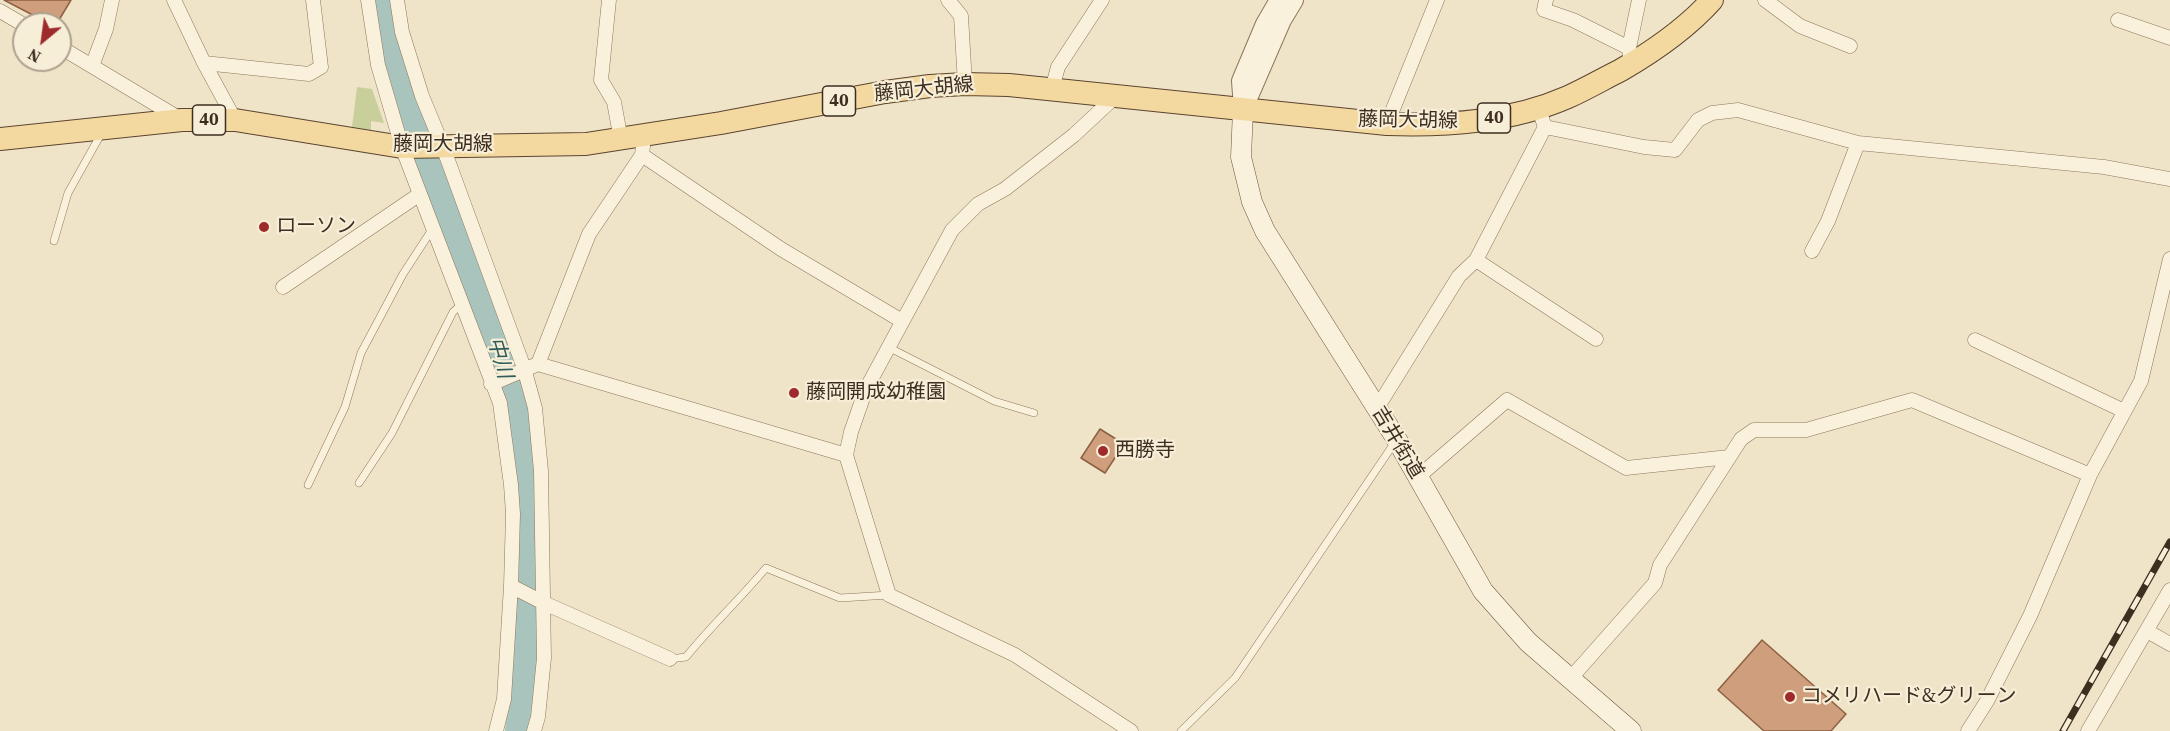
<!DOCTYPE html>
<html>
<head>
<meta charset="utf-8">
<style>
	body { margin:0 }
	#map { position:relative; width:2170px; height:731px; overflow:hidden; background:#f0e4c8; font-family:"Source Serif 4",serif }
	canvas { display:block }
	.north { position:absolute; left:12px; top:12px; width:60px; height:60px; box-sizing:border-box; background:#f7eed8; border:2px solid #ada18e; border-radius:50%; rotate:209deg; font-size:16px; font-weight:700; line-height:24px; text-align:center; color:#3d2e20 }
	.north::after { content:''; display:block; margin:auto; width:21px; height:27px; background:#9e2a2b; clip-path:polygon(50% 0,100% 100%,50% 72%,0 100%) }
</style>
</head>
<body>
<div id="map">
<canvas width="2170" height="731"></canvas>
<div class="north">N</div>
</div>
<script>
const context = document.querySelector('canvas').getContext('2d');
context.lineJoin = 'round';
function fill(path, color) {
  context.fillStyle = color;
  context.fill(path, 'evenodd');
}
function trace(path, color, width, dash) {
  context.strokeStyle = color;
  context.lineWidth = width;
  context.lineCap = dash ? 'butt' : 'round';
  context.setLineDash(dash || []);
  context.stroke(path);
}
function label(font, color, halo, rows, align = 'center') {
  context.font = font + ' "Source Serif 4","Noto Sans JP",serif';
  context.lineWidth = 4.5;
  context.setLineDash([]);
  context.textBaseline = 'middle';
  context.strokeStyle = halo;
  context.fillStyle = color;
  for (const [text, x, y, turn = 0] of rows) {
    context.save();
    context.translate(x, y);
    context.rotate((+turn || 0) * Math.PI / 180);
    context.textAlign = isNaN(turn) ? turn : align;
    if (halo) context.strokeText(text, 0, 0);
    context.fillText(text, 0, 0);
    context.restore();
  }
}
fill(new Path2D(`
	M 357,87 L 372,89 L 384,123 L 371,121 L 371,130 L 352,127 Z`), '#c9cf9b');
trace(new Path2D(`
	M 382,0 L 386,37 L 403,102 L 495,340 L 512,398 L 524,447 L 529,522 L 528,659 L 519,731`), '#a9c4bc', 28);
const building = new Path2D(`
	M 4,0 L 71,0 L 59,20 L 54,17 L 50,24 Z
	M 1100,429 L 1124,444 L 1105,473 L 1081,458 Z
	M 1762,640 L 1846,714 L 1831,731 L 1764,731 L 1718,690 Z`);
fill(building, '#cf9f7d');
trace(building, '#8d5f41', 1.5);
const service = new Path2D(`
	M 54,241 L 68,193 L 101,134
	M 888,347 L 994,401 L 1034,413
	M 359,483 L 392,433 L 453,312 L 462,304
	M 308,485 L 345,407 L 361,353 L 403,274 L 433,228
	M 670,659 L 686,657 C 711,626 740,599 766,568 L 840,598 L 889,595
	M 1181,731 L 1235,678 L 1395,442`);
const minor = new Path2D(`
	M 174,0 L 204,63 L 235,120
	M 368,0 L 378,65 L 402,147 L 500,403 L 511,485 L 513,514 L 511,586 L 504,699 L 496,731
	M 397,0 L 402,32 L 422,96 L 443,147 L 524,368 L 535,408 L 541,471 L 544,658 L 538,717 L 534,731
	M 609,0 L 601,80 L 614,102 L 621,140
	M 948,0 L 961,16 L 965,84
	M 1546,0 L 1544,10 L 1573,20 L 1629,48
	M 1765,0 L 1800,26 L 1850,46
	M 0,11 L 24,25
	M 2118,20 L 2170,38
	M 60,47 L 182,120
	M 1630,57 L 1629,48 L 1639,0
	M 204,63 L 309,74 L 321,67 L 313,0
	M 92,66 L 106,29 L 112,0
	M 1052,89 L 1058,67 L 1102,0
	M 1116,96 L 1074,135 L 1005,189 L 978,204 L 952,230 L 866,389 L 851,432 L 846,455 L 889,595 L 1015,655 L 1131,731
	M 1538,107 L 1545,127 L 1644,147 L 1675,150 L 1698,120 L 1712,113 L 1738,110 L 1858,143 L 2104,167 L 2170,179
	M 1387,124 L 1437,0
	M 642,155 L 781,249 L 902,321
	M 1812,251 L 1828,221 L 1858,143
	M 1476,260 L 1596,339
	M 283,287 L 420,194
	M 1975,340 L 2124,411
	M 538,364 L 846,455
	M 491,384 L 538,364 L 589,234 L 642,155 L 643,146
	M 1377,408 L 1459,276 L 1476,260 L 1545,127
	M 1418,477 L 1507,400 L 1626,468 L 1729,457
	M 511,586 L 544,603 L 670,659
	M 2147,631 L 2170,644
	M 1570,679 L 1655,583 L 1660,565 L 1741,439 L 1754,430 L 1806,430 L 1912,400 L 2090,475
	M 1968,731 L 1987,701 L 2030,616 L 2090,475 L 2141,381 L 2170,259
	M 2088,731 L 2170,590`);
const tertiary = new Path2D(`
	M 1243,108 L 1241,81 L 1265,24 L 1279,0
	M 1243,110 L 1282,20 L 1294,0`);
const secondary = new Path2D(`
	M 1243,110 L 1241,157 L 1252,202 L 1265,231 L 1397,440 L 1483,591 L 1528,642 L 1631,731`);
const primary = new Path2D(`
	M 0,139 L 182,120 L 235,120 L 402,147 L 586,144 L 721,123 L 885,92 L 930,86 L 965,84 L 1009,85 L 1387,124 C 1448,126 1511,122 1568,97 C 1586,89 1603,79 1621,70 C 1654,51 1686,29 1712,0`);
trace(service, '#8d765c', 8);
trace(minor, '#8d765c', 15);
trace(tertiary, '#8d765c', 20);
trace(secondary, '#6f573f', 21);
trace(primary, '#5b4430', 24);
trace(service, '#faf1dc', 7);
trace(minor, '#faf1dc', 14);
trace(tertiary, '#faf1dc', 18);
trace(secondary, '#faf1dc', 20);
trace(primary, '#f3d9a0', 22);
const rail = new Path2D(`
	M 2063,731 L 2170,542`);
trace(rail, '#3d2e20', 7);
trace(rail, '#f7eed8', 4.5, [14]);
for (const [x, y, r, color] of [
	[264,227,6,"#9e2a2b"],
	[794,393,6,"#9e2a2b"],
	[1103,451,6,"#9e2a2b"],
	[1790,697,6,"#9e2a2b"]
]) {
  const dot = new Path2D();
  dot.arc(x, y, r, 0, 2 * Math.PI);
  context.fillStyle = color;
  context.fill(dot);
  trace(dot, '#f7eed8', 2);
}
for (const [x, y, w] of [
	[839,101,33],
	[1494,118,33],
	[209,120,33]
]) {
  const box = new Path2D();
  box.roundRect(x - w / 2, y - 15, w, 30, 4.5);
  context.fillStyle = '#f7eed8';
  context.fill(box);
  trace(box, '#3d2e20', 1.5);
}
label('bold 18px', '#3d2e20', null, [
	["40",839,101],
	["40",1494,118],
	["40",209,120]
]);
label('20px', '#3d2e20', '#f7eed8', [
	["藤岡大胡線",924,90,-6],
	["藤岡大胡線",1408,121,1],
	["藤岡大胡線",443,145],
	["吉井街道",1397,443,59]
]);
label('20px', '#3d2e20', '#f7eed8', [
	["ローソン",276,227],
	["藤岡開成幼稚園",806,393],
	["西勝寺",1115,451],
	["コメリハード&グリーン",1802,697]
], 'left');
label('italic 21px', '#2f5d5a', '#f7eed8', [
	["中川",499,358,74]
]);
</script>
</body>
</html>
